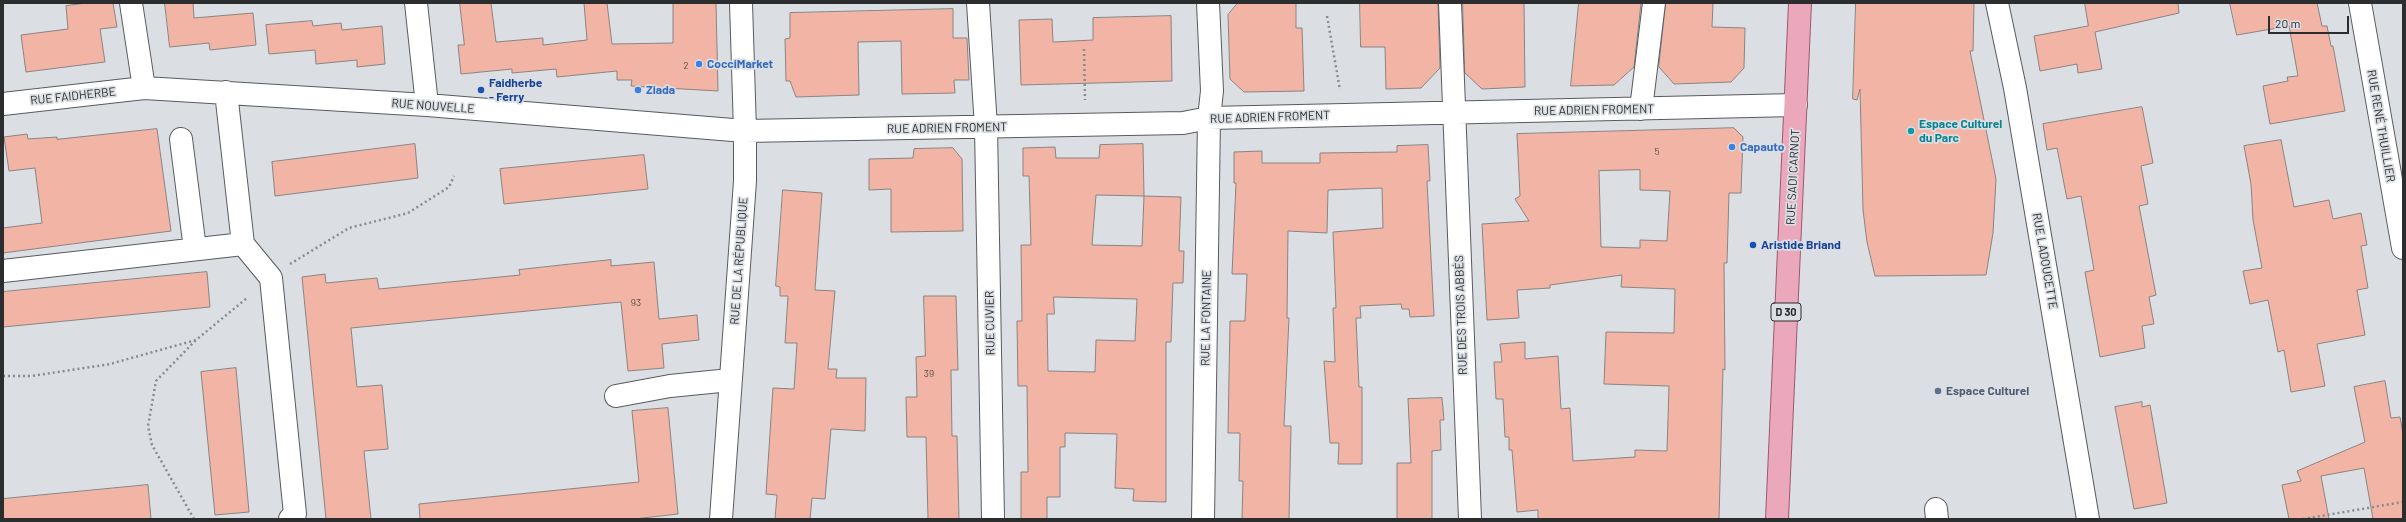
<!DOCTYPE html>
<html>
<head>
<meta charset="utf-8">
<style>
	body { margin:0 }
	#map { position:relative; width:2406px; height:522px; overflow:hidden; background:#dbdfe4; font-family:Barlow,sans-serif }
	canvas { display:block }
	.frame { position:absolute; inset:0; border:4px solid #2b2d2f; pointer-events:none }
	.scale { position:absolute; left:2268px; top:16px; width:81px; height:18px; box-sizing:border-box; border:2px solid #2b2d2f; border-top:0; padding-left:5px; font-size:12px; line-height:14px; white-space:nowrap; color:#2b2d2f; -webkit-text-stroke:3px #dbdfe4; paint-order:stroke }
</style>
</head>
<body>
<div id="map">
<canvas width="2406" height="522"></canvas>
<div class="frame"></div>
<div class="scale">20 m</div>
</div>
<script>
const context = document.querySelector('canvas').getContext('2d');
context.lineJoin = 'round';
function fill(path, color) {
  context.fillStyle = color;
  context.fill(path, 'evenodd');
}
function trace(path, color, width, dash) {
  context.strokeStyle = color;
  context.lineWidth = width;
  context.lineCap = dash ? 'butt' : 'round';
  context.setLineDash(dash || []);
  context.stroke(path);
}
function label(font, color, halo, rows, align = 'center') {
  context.font = font + ' Barlow,sans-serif';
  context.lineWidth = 3.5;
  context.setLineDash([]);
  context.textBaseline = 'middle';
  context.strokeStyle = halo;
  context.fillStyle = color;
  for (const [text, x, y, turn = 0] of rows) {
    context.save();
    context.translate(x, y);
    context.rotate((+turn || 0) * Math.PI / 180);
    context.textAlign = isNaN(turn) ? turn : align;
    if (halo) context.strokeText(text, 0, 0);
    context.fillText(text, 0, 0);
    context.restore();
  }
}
const building = new Path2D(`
	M 87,3 L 113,3 L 117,27 L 100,29 L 105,62 L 26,72 L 21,35 L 68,29 L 66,6 Z
	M 165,3 L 193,3 L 194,18 L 253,13 L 256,45 L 210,50 L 209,43 L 170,47 Z
	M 460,3 L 491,3 L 496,42 L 543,38 L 543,45 L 587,40 L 584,3 L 607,3 L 612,44 L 673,43 L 673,3 L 716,3 L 718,91 L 631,86 L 632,80 L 617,80 L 617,71 L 557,77 L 556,69 L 512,73 L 512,69 L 461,74 L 458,45 L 464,45 Z
	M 1238,3 L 1296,3 L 1296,28 L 1302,28 L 1304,91 L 1244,92 L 1230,79 L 1228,15 Z
	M 1360,3 L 1438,3 L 1440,68 L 1421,88 L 1386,89 L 1385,47 L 1361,47 Z
	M 1463,3 L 1524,3 L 1525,87 L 1482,89 L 1465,73 Z
	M 1579,3 L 1641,3 L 1634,67 L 1614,85 L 1571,86 Z
	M 1666,3 L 1713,3 L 1712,27 L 1745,28 L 1744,68 L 1731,82 L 1674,84 L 1659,67 Z
	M 1856,3 L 1974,3 L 1973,51 L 1970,51 L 1996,179 L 1993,233 L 1986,275 L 1875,276 L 1867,242 L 1863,210 L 1860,89 L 1857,100 L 1853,99 Z
	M 2085,3 L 2178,3 L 2179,13 L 2095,32 L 2102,69 L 2078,73 L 2077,64 L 2040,71 L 2034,36 L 2088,26 Z
	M 2230,3 L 2317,3 L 2322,26 L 2327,26 L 2331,46 L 2333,46 L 2345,111 L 2270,124 L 2263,86 L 2288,81 L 2287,77 L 2298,76 L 2289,26 L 2237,35 Z
	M 953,9 L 953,38 L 967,38 L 969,80 L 954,80 L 955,93 L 902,94 L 901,41 L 858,42 L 859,95 L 796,97 L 790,81 L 786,81 L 785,39 L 790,38 L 790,13 Z
	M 1171,16 L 1172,81 L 1021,85 L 1019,20 L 1052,19 L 1053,42 L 1093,40 L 1093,18 Z
	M 312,21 L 313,26 L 341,23 L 342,30 L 382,26 L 385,64 L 357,67 L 357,60 L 316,64 L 315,50 L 269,54 L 266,25 Z
	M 2142,107 L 2153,163 L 2141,166 L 2148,204 L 2139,206 L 2156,295 L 2149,297 L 2154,324 L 2142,326 L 2145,348 L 2100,357 L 2085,272 L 2094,270 L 2081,196 L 2067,199 L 2057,148 L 2047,150 L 2043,124 Z
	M 1734,128 L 1743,137 L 1741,193 L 1729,193 L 1727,263 L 1724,263 L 1725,370 L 1723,369 L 1719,519 L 1538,519 L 1538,510 L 1517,512 L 1512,450 L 1509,450 L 1509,437 L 1505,437 L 1503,399 L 1496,399 L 1494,362 L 1502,362 L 1500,344 L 1525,342 L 1525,359 L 1558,356 L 1561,409 L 1570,408 L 1573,461 L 1635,457 L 1635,450 L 1667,451 L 1669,386 L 1604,384 L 1606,332 L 1674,333 L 1675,289 L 1621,287 L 1622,275 L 1550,285 L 1550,288 L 1517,290 L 1519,318 L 1487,320 L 1482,224 L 1529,221 L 1515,199 L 1520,196 L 1517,134 ZM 1640,170 L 1640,190 L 1670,191 L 1667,241 L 1640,240 L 1640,248 L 1601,247 L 1599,171 Z
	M 157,129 L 171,231 L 3,253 L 3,228 L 42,223 L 35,168 L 9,171 L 4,137 L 27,134 L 28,139 L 57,137 L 57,139 Z
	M 2281,140 L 2294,207 L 2329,200 L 2333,219 L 2361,213 L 2367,245 L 2361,246 L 2368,288 L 2357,290 L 2365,335 L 2317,344 L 2325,386 L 2291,392 L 2284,350 L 2278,352 L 2268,300 L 2250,304 L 2243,271 L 2262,268 L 2253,220 L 2251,184 L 2244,146 Z
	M 415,144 L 418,178 L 275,196 L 272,162 Z
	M 1143,144 L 1144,196 L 1096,195 L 1092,245 L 1142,246 L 1144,196 L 1181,197 L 1179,251 L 1184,251 L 1183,283 L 1173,283 L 1171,342 L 1166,342 L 1166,502 L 1133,501 L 1134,489 L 1115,488 L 1117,434 L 1065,433 L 1065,447 L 1060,447 L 1060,497 L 1047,497 L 1047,519 L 1021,519 L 1021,472 L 1028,472 L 1027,386 L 1018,386 L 1017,321 L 1022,321 L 1021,245 L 1031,245 L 1029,176 L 1023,176 L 1023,148 L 1055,147 L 1056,158 L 1099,158 L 1100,145 ZM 1054,297 L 1137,299 L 1135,341 L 1096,340 L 1095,372 L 1048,371 L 1047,314 L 1054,314 Z
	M 1428,145 L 1430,181 L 1427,181 L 1434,316 L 1410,317 L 1409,309 L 1402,309 L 1401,304 L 1360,306 L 1361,318 L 1356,318 L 1359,387 L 1362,387 L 1362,464 L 1338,464 L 1339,443 L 1330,443 L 1324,361 L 1335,362 L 1333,308 L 1336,308 L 1333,232 L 1383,228 L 1382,188 L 1328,190 L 1327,233 L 1288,231 L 1287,318 L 1289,318 L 1284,426 L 1291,426 L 1289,519 L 1242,519 L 1243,481 L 1239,481 L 1240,433 L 1228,433 L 1230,321 L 1245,321 L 1247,274 L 1232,274 L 1236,183 L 1234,183 L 1234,152 L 1262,151 L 1262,163 L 1320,163 L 1320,153 L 1397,152 L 1397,146 Z
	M 953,148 L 962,159 L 963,231 L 891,232 L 891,189 L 869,190 L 869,159 L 913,158 L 914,149 Z
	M 644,155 L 648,189 L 504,204 L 500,169 Z
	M 783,190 L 822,193 L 815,290 L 835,291 L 828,369 L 837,369 L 836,378 L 866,378 L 865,431 L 831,429 L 825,499 L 812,498 L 810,519 L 775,519 L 777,495 L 766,494 L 773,388 L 794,389 L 797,343 L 785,343 L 788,296 L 780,296 L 780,287 L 776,286 Z
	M 611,260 L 611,266 L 654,262 L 659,319 L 697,315 L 699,340 L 662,344 L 664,368 L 628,371 L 621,302 L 351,328 L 357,387 L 382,385 L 388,449 L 364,451 L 371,519 L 326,519 L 302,277 L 325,274 L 326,283 L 377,278 L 379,289 L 520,275 L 519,270 Z
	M 207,272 L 210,307 L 3,327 L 3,292 Z
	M 924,296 L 956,296 L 958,370 L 951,370 L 952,436 L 957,436 L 959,519 L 928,519 L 926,437 L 907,437 L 906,397 L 917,397 L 916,357 L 925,356 Z
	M 236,368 L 249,512 L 215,515 L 201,372 Z
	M 2385,381 L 2391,418 L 2400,417 L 2403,434 L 2403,519 L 2373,519 L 2364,468 L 2321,476 L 2329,519 L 2289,519 L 2282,485 L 2301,481 L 2297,471 L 2365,442 L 2354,387 Z
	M 1442,398 L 1444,420 L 1440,420 L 1441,450 L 1432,451 L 1432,519 L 1397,519 L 1397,463 L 1411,463 L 1408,399 Z
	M 2142,402 L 2142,407 L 2150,405 L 2167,503 L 2134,509 L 2115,407 Z
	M 668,408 L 678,514 L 634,519 L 420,519 L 419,504 L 639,482 L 632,411 Z
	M 148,485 L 151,519 L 3,519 L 3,499 Z`);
fill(building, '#f2b5a5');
trace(building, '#8a8382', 1);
const minor = new Path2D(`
	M 131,3 L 144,88
	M 416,3 L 427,105
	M 978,3 L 986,127 L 993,519
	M 1450,3 L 1470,519
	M 1997,3 L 2015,88 L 2088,519
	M 2360,3 L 2403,248
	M 226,92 L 243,244 L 271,278 L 295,514 L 290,519
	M 3,104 L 144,88 L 427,105 L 745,131 L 1183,123 L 1209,118 L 1796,105
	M 1641,109 L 1654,3
	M 181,139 L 195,249
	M 3,271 L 243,244
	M 616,396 L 670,386 L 730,380
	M 1936,509 L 1937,519
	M 721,519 L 745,181 L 745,131 L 741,3
	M 1203,519 L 1209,118 L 1212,91 L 1208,3`);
const major = new Path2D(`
	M 1777,519 L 1800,3`);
trace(minor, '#575b5f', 24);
trace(major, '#9f576d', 24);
trace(new Path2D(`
	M 1327,16 L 1340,90
	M 1084,49 L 1085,100
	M 290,264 L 349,228 L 408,213 L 449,187 L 454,176
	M 3,376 L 32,376 L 110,364 L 196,340 L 247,298
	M 194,519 L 152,445 L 148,426 L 156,381 L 196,340
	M 2303,519 L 2403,502`), '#888b8e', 2.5, [2, 3]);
trace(minor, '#fff', 22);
trace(major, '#eba7bb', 22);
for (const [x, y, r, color] of [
	[699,64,4,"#3f7fe0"],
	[481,90,4,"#1a4fb4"],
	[638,90,4,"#3f7fe0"],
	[1911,131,4,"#0f9aa8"],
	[1732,147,4,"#3f7fe0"],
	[1753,245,4,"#1a4fb4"],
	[1938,391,4,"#5c6f8a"]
]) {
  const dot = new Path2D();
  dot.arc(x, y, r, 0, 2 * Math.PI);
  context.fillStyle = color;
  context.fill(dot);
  trace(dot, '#dbdfe4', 1.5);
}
label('10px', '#5d4f4c', null, [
	["2",686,66],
	["5",1657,152],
	["93",636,303],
	["39",929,374]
]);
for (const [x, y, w] of [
	[1786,312,30]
]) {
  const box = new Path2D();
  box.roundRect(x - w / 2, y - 9, w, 18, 3);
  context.fillStyle = '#dbdfe4';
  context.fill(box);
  trace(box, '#2b2d2f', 1);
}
label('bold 11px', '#2b2d2f', null, [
	["D 30",1786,312]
]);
label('bold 12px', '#366cbe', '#dbdfe4', [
	["CocciMarket",707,64],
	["Ziada",646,90],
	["Capauto",1740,147]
], 'left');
label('bold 12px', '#164399', '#dbdfe4', [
	["Faidherbe",489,83],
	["- Ferry",489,97],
	["Aristide Briand",1761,245]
], 'left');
label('12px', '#2b2d2f', '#dbdfe4', [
	["RUE FAIDHERBE",73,96,-6],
	["RUE NOUVELLE",433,106,4],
	["RUE ADRIEN FROMENT",1594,110,-1],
	["RUE ADRIEN FROMENT",1270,117,-2],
	["RUE RENÉ THUILLIER",2381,126,80],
	["RUE ADRIEN FROMENT",947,128,-1],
	["RUE SADI CARNOT",1793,177,-87],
	["RUE DE LA RÉPUBLIQUE",739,261,-86],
	["RUE LADOUCETTE",2045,261,80],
	["RUE DES TROIS ABBÉS",1461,315,-92],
	["RUE LA FONTAINE",1206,318,-89],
	["RUE CUVIER",990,323,-91]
]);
label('bold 12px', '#0d838f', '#dbdfe4', [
	["Espace Culturel",1919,124],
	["du Parc",1919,138]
], 'left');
label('bold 12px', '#4e5e75', '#dbdfe4', [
	["Espace Culturel",1946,391]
], 'left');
</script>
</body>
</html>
